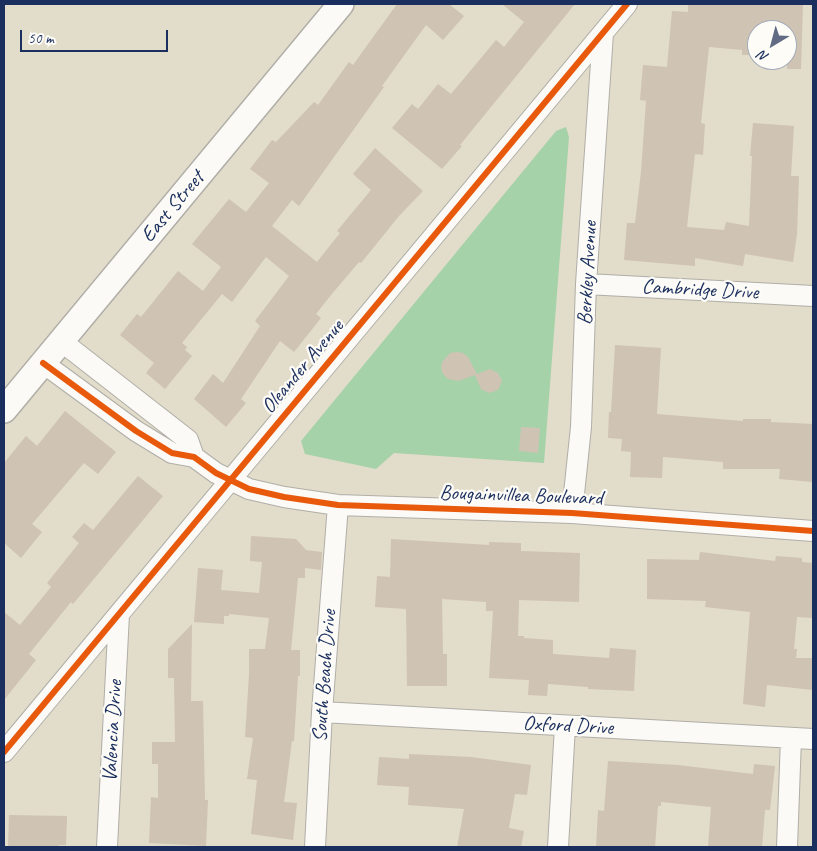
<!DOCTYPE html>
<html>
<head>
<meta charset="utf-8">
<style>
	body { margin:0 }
	#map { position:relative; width:817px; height:851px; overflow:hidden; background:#e2dcca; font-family:Caveat,sans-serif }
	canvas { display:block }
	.frame { position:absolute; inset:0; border:5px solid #1b2f5e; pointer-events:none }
	.north { position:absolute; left:747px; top:20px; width:50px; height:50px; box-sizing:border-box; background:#fdfcf7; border:1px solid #a3aaba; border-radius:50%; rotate:217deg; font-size:14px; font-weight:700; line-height:20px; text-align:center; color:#1b2f5e }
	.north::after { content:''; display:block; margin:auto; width:18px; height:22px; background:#616c84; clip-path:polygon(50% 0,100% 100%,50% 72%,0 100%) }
	.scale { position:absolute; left:20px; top:30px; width:148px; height:22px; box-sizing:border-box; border:2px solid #1b2f5e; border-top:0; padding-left:6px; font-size:15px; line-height:18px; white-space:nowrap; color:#1b2f5e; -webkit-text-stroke:4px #fdfcf7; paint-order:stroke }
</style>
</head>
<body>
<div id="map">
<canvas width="817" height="851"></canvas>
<div class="frame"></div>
<div class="north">N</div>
<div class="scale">50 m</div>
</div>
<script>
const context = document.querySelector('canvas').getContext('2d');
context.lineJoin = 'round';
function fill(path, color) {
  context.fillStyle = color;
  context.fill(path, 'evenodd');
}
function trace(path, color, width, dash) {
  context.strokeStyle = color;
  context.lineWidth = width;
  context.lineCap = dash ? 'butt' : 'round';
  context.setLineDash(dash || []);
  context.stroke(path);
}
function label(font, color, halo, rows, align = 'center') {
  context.font = font + ' Caveat,sans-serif';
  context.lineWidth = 4.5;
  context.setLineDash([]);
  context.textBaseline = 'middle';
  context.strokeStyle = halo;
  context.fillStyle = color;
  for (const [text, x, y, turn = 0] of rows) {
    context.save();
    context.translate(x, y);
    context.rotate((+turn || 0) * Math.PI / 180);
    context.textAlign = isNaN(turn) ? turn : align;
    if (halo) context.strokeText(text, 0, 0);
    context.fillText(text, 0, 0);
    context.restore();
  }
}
fill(new Path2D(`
	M 566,127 L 569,137 L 544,463 L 394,453 L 376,469 L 305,454 L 301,441 L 556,131 Z`), '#a5d2a8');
fill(new Path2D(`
	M 397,4 L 449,4 L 464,16 L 443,40 L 426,25 L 382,86 L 384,87 L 299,206 L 292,200 L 272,226 L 317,262 L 340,233 L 337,231 L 371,190 L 353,174 L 375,148 L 423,191 L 399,216 L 361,263 L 359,262 L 331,295 L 316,314 L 321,318 L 294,352 L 280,341 L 241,399 L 246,403 L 226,427 L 194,399 L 213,374 L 223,383 L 260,326 L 255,321 L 289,276 L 266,257 L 232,302 L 222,294 L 182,343 L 187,347 L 185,350 L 192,356 L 165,389 L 146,373 L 154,363 L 120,335 L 137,314 L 141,317 L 178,271 L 203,291 L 221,267 L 192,244 L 229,199 L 246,212 L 269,183 L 250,169 L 272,140 L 276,142 L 314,102 L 318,105 L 349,62 L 353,65 Z
	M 502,4 L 575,4 L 460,145 L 462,146 L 442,169 L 392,128 L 412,104 L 418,109 L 438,84 L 451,94 L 496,40 L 504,47 L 524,22 Z
	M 688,4 L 803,4 L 801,69 L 787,69 L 787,30 L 757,30 L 757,55 L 742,55 L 742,50 L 709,47 L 701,123 L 705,124 L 703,155 L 695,154 L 687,227 L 724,230 L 726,222 L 749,226 L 752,156 L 750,156 L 753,123 L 794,126 L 791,176 L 799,176 L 797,234 L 793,262 L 745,254 L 743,266 L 695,258 L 695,266 L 624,260 L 627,223 L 635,223 L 641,172 L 646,101 L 640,100 L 643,65 L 667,67 L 672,11 L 688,12 Z
	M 615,345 L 661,348 L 657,414 L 743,421 L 743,419 L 771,419 L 771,422 L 813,424 L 813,482 L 779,479 L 780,469 L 723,469 L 723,462 L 663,457 L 662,478 L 630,477 L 631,452 L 621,451 L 622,439 L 608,438 L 609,412 L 611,412 Z
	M 457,352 L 463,353 L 468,357 L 477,374 L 490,369 L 498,373 L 502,381 L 498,390 L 489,393 L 481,389 L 475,375 L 459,381 L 448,379 L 443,374 L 441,368 L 442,362 L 450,353 Z
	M 65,411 L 116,452 L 98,474 L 84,463 L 32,524 L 42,532 L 21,558 L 4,543 L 4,463 L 26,436 L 37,446 Z
	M 521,427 L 540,428 L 538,453 L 519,451 Z
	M 138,476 L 163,496 L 73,604 L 71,602 L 29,654 L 36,660 L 4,700 L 4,612 L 20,625 L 51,587 L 47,583 L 79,543 L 72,537 L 84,523 L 93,530 Z
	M 251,536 L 296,539 L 306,550 L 322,552 L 321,570 L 305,568 L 305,578 L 298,578 L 291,650 L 300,650 L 300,676 L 298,676 L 294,741 L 292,741 L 284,802 L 297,803 L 293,840 L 251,834 L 257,780 L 247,779 L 253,738 L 245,737 L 249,675 L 249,649 L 265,649 L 269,618 L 229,614 L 229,616 L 224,616 L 224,624 L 194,622 L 198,568 L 223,570 L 221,590 L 259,593 L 262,562 L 250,561 Z
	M 391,539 L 489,545 L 489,542 L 521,543 L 521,551 L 580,553 L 579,602 L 519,600 L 518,636 L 524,636 L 524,638 L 553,640 L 553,654 L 609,658 L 610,648 L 636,650 L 634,691 L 588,689 L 588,687 L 548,684 L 547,696 L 528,695 L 529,680 L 489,678 L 493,611 L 486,611 L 486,602 L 442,599 L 443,654 L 447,654 L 447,686 L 407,686 L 406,609 L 375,607 L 377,576 L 390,577 Z
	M 700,552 L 775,561 L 776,556 L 802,558 L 802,562 L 813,563 L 813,618 L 797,617 L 794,649 L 797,649 L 796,658 L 813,658 L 813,690 L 767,685 L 765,707 L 743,704 L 750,612 L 705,607 L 706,601 L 647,599 L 647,559 L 699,560 Z
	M 192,624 L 191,701 L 203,701 L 205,800 L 208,800 L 206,846 L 149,843 L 151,797 L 158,798 L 158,764 L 152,764 L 152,742 L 175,742 L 174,678 L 168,678 L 168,649 Z
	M 409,754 L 471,757 L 531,765 L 527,795 L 515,794 L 509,828 L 524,831 L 521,847 L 457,847 L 464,809 L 408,805 L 409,787 L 377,785 L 379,757 L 409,759 Z
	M 608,761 L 678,765 L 753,774 L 754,764 L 775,766 L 770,810 L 765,810 L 762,847 L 708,847 L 711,807 L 661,802 L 661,806 L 658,806 L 655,847 L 596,847 L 598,810 L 604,811 Z
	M 9,815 L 67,816 L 66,845 L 59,845 L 59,847 L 8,847 Z`), '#cfc3b3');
const minor = new Path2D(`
	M 586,284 L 813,296
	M 61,341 L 188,440 L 194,457
	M 43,363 L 136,431 L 172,453 L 194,457 L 216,473 L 249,489 L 284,497 L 338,505 L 572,513 L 813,531
	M 572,513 L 581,427 L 586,284 L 603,33
	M 322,712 L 813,739
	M 4,752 L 627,4
	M 107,847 L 119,614
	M 315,847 L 322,712 L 338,505
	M 558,847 L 565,726
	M 787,847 L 791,738`);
const major = new Path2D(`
	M 4,410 L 341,4`);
trace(minor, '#b0aea7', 22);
trace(major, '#b0aea7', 28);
trace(minor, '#fbfaf7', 20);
trace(major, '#fbfaf7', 25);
trace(new Path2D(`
	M 43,363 L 136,431 L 172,453 L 194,457 L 216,473 L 249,489 L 284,497 L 338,505 L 572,513 L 813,531
	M 4,752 L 627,4`), '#e8590c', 6);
label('21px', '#1b2f5e', '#fdfcf7', [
	["East Street",173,207,-50],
	["Berkley Avenue",588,273,-87],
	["Cambridge Drive",700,290,3],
	["Oleander Avenue",303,367,-50],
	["Bougainvillea Boulevard",521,496,2],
	["South Beach Drive",325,676,-86],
	["Oxford Drive",568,726,3],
	["Valencia Drive",113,731,-87]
]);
</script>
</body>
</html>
